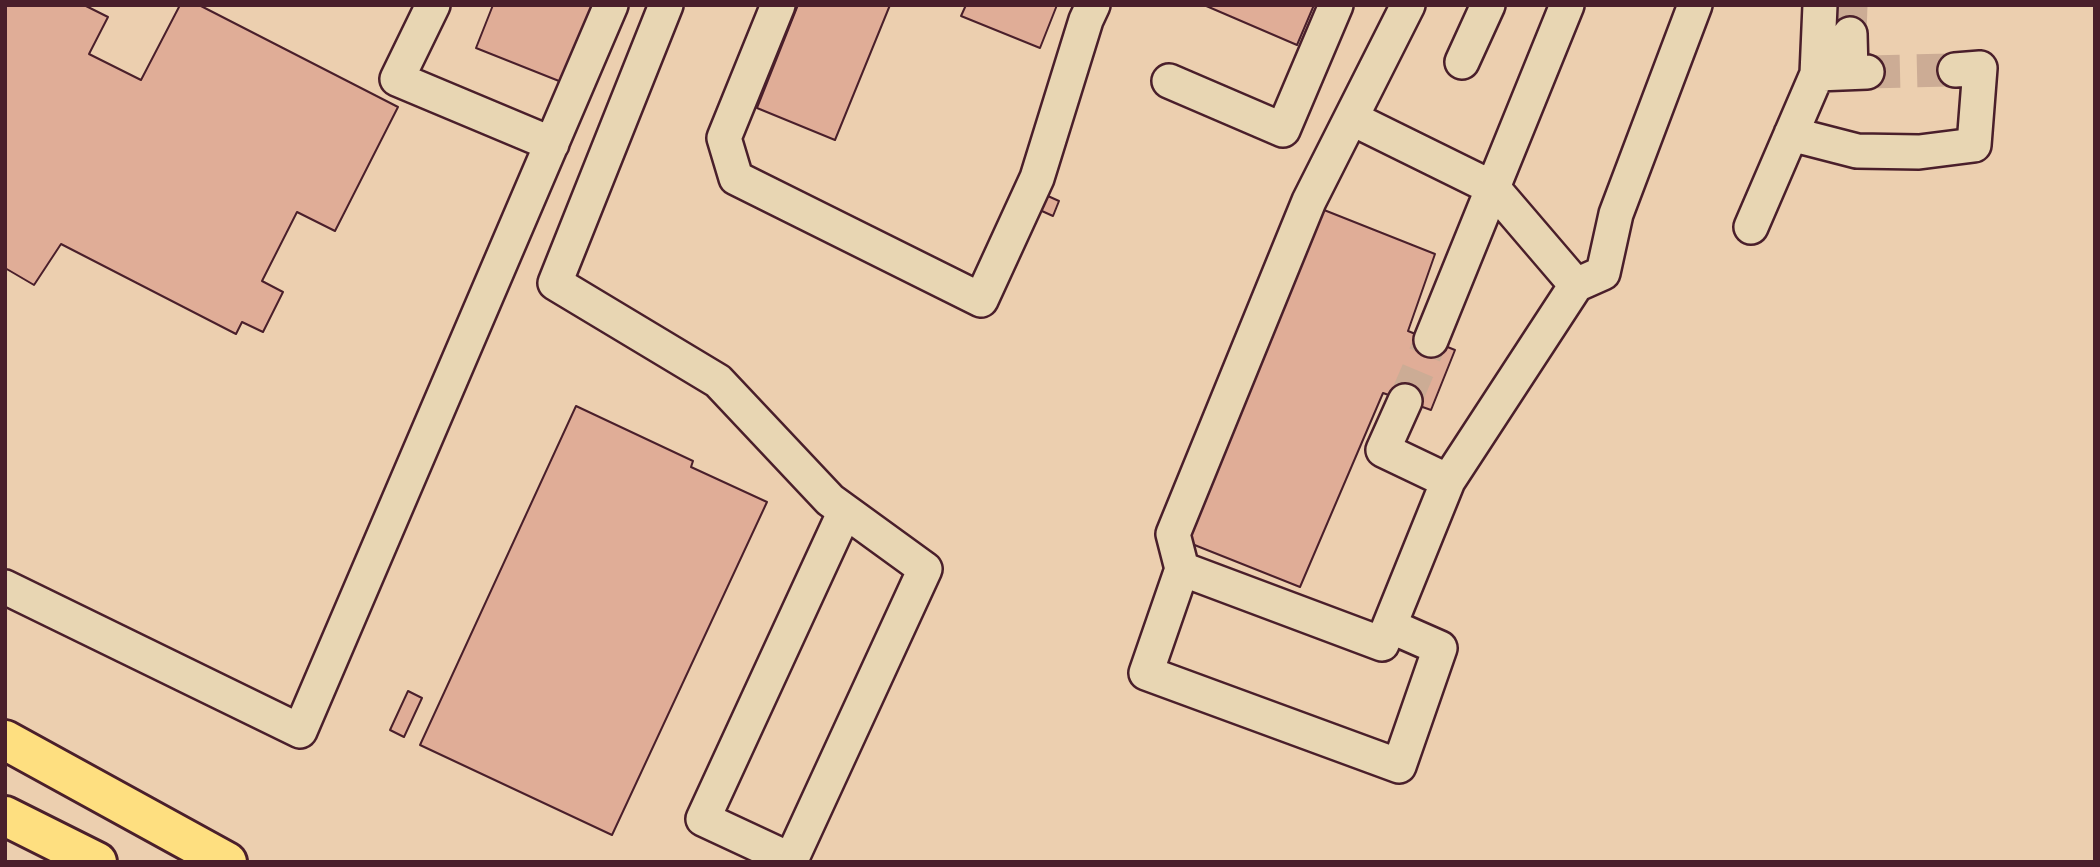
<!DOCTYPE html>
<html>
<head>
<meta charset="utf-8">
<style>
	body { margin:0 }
	#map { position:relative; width:2100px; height:867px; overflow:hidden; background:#eccfaf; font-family:Mali,sans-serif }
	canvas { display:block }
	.frame { position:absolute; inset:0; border:7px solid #4a1f2b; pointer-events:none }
</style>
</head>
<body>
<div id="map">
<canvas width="2100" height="867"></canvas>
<div class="frame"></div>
</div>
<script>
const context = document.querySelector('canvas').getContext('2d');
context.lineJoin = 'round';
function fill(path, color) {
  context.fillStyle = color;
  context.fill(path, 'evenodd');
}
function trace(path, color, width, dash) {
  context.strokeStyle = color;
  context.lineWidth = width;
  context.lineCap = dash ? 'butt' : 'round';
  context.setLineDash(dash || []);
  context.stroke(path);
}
const building = new Path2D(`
	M 5,5 L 84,5 L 108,17 L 89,54 L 141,80 L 180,5 L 199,5 L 398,107 L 335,231 L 297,212 L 262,281 L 283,292 L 263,332 L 242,322 L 236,334 L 61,244 L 34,285 L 5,268 Z
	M 493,5 L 595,5 L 564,83 L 476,48 Z
	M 798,5 L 890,5 L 835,140 L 757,108 Z
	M 966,5 L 1057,5 L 1040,48 L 961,16 Z
	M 1204,5 L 1314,5 L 1297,45 Z
	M 1039,192 L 1059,201 L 1053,216 L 1033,207 Z
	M 1319,208 L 1435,254 L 1408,331 L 1455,350 L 1431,410 L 1383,393 L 1300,587 L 1187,542 Z
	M 576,406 L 693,461 L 691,467 L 767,502 L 612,835 L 420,745 Z
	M 408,691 L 422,698 L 404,737 L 390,730 Z`);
fill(building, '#e0ad97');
trace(building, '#4a1f2b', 2);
trace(new Path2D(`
	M 1850,34 L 1851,5
	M 1867,72 L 1955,70
	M 1405,401 L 1431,340`), '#ccac95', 33, [33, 17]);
const minor = new Path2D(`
	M 433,5 L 397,79 L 552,144
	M 666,5 L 555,283 L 718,381 L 830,500 L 925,569 L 791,860 L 703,819 L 845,511
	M 778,5 L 724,138 L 736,178 L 981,300 L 1037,178 L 1086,20 L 1093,5
	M 1408,5 L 1309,201 L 1173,534 L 1182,569 L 1382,644 L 1448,481 L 1576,285
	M 1850,34 L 1851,72
	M 1462,62 L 1488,5
	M 1817,74 L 1867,72
	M 1169,81 L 1283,130 L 1336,5
	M 1351,118 L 1493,188 L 1576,285 L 1603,273 L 1616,214 L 1695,5
	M 1791,134 L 1857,151 L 1919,152 L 1974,145 L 1980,68 L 1955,70
	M 1751,227 L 1817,74 L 1820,5
	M 1431,340 L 1567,5
	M 1405,401 L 1383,450 L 1448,481
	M 1182,569 L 1146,673 L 1399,766 L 1440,648 L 1390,626
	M 5,587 L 300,731 L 611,5`);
const highway = new Path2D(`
	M 5,740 L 227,862
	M 5,816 L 97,862`);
trace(minor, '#4a1f2b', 38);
trace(highway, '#4a1f2b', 44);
trace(minor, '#e8d6b3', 33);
trace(highway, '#fedf80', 38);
</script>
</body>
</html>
